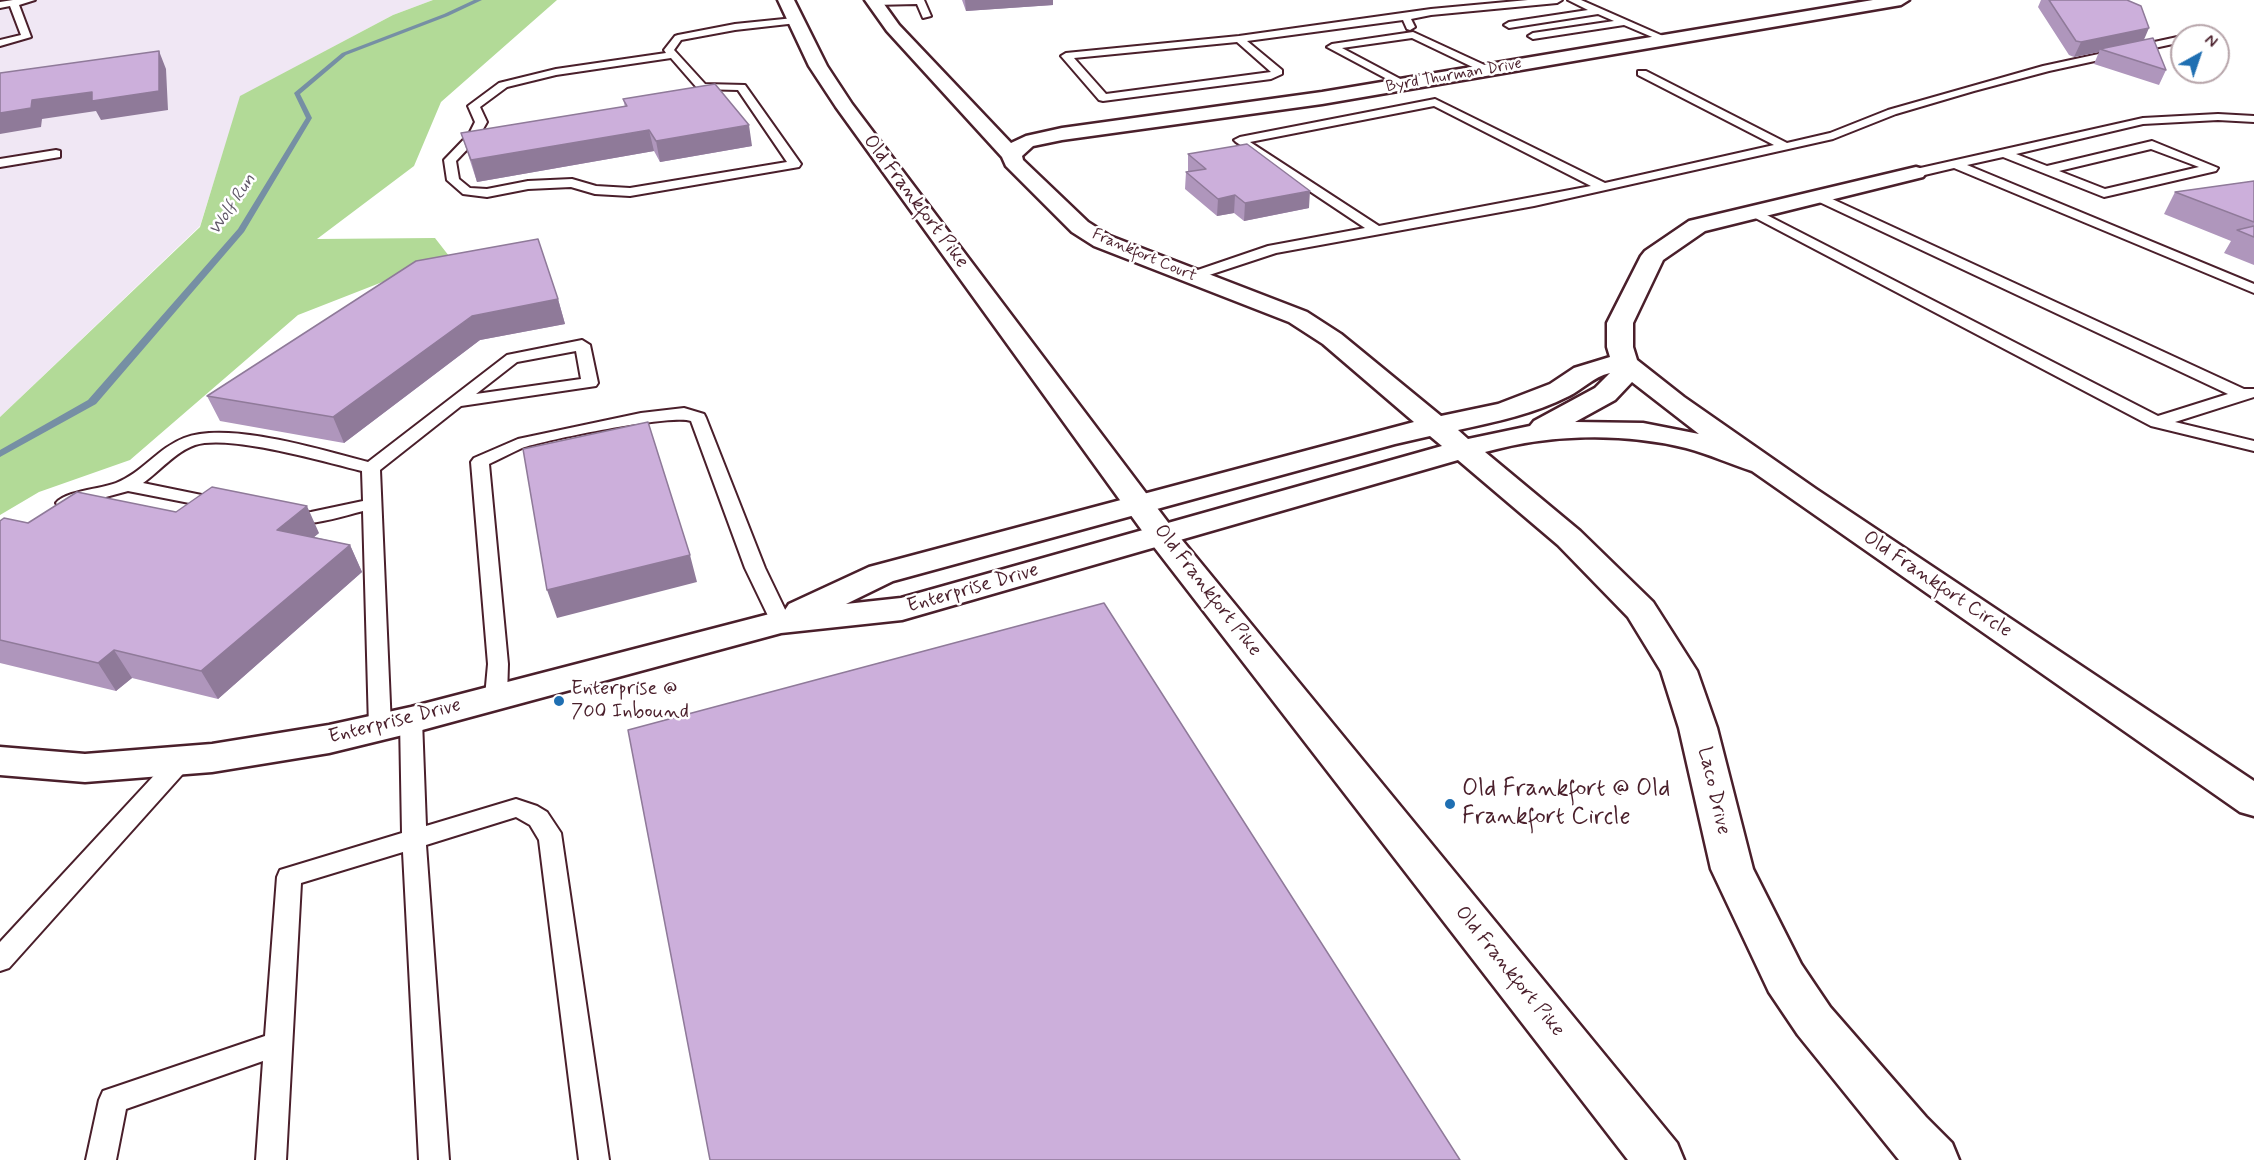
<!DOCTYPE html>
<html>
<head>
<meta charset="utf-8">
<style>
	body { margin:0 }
	#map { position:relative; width:2254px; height:1160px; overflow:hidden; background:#fff; font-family:Mynerve,sans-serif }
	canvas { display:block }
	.north { position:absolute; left:2170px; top:24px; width:60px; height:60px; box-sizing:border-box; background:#fff; border:2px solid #b7a5aa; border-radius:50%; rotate:40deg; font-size:16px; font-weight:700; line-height:24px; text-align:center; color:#4a1f2b }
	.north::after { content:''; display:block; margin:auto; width:21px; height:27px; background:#1f6fb2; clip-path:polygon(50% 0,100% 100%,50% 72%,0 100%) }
</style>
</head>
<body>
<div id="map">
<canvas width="2254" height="1160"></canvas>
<div class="north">N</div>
</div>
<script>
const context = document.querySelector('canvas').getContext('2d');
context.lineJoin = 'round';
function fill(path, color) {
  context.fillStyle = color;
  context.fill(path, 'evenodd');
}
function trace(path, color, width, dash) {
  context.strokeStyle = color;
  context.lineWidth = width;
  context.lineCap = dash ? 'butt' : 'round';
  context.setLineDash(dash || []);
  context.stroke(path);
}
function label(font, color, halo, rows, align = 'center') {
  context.font = font + ' Mynerve,sans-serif';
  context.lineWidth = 5;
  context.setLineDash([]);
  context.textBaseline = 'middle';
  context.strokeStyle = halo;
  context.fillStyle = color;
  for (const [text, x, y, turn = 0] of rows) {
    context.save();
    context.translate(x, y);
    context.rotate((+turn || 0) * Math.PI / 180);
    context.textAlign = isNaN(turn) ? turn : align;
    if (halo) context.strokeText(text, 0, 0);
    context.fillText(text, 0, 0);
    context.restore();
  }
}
fill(new Path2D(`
	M 0,0 L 433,0 L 393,15 L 241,96 L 200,226 L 0,417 Z`), '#f0e7f4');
fill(new Path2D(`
	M 433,0 L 557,0 L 441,102 L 414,166 L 317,239 L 435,238 L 449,256 L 298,315 L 130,460 L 39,492 L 0,515 L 0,417 L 200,227 L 240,96 L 393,15 Z`), '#b2da97');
fill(new Path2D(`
	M 474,0 L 482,0 L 448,16 L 346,55 L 300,94 L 312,118 L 244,232 L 96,404 L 0,457 L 0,450 L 88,400 L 238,229 L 306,118 L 294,93 L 342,53 L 444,14 Z`), '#768fa4');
const service = new Path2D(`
	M 13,0 L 35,0 L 19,5 L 31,37 L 0,46 L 0,40 L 21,35 L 10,6 L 0,8 L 0,2 Z
	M 877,0 L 924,0 L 931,16 L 923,18 L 917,4 L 874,5 L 872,3 Z
	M 1528,0 L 1562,0 L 1557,3 L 1431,15 L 1411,19 L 1415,27 L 1410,30 L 1407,29 L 1403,20 L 1247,41 L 1282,70 L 1282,74 L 1271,79 L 1103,101 L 1099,100 L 1061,56 L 1066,53 L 1239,36 L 1431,9 ZM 1237,42 L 1271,72 L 1106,94 L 1074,58 Z
	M 1568,0 L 1581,0 L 1672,40 L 1664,42 L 1624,25 L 1533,39 L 1528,36 L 1533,33 L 1614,21 L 1598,14 L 1509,28 L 1504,25 L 1509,22 L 1588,10 Z
	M 794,18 L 799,21 L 797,23 L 735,30 L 681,40 L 674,50 L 705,84 L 745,85 L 801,164 L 799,167 L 630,196 L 595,194 L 571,187 L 528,189 L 487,197 L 463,194 L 447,180 L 444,160 L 469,134 L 475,122 L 468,106 L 499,83 L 556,69 L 666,53 L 664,50 L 675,36 L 678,35 L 735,24 ZM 671,58 L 698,89 L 738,90 L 787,162 L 630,188 L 596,186 L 572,179 L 528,181 L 487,189 L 470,188 L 459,179 L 456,161 L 478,138 L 487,122 L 480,107 L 507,87 L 556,75 Z
	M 1413,32 L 1491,68 L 1492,70 L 1483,72 L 1412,38 L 1342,48 L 1406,82 L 1407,84 L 1402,87 L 1327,47 L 1332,44 Z
	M 2182,36 L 2182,42 L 2049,71 L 1974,91 L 1896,114 L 1833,139 L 1534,206 L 1276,253 L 1191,281 L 1184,277 L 1186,274 L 1268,246 L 1365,228 L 1236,142 L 1234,140 L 1240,137 L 1435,99 L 1605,183 L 1774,145 L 1638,75 L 1638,71 L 1646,71 L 1787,143 L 1830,133 L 1888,110 L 2043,66 ZM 1434,106 L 1591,186 L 1379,226 L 1250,142 Z
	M 2218,114 L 2254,116 L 2254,122 L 2218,120 L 2143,124 L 2016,154 L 2047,166 L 2152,141 L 2218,168 L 2216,171 L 2104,197 L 2003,157 L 1967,165 L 2254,284 L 2254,293 L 1954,168 L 1916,177 L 1910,173 L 1916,169 L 2143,118 ZM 2151,149 L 2199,167 L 2105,189 L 2059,171 Z
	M 56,150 L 60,151 L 60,157 L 0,167 L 0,159 Z
	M 1817,192 L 2244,389 L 2254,389 L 2254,397 L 2175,422 L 2254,441 L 2254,451 L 2151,426 L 1744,212 L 1750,208 L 1755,209 L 2158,416 L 2228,394 L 1813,199 L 1811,196 Z
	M 582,340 L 590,345 L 598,383 L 596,386 L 461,406 L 380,470 L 391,727 L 388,733 L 380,735 L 372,733 L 369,727 L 363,511 C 336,518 308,528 281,521 L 278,517 L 281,513 L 311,512 L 363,501 L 362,471 C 325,462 230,434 195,445 C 175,452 160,471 143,483 L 226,500 L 229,504 L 226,508 L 220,509 L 128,491 L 65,508 L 59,507 L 56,503 C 65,491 101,489 116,483 C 142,473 158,448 184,438 C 229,421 321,450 368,462 L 507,355 ZM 576,351 L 581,379 L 476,394 L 517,362 Z
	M 684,408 L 704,414 L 706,418 L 765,568 L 791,622 L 788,627 L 781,629 L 774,627 L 771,622 L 745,568 L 691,421 C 671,414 546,440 522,448 C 511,453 500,459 489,464 L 508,664 L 507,697 L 504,702 L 496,705 L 488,702 L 485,697 L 488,664 L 471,462 L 474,458 L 518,439 L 641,413 Z
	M 411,712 L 419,714 L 422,720 L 426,826 L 516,799 L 537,806 L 547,812 L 561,833 L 609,1160 L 579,1160 L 539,840 L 530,825 L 516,817 L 426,845 L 449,1160 L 419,1160 L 403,852 L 301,883 L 286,1160 L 256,1160 L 263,1061 L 126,1109 L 116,1160 L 86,1160 L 99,1100 L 103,1091 L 265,1036 L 277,877 L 280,870 L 402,833 L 400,720 L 403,714 Z
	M 181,753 L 189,755 L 192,761 L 189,767 L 9,968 L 0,971 L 0,942 L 173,755 Z`);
const minor = new Path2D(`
	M 865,0 L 881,0 L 899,25 L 1011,143 L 1026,136 L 1062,128 L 1322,92 L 1873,0 L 1909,0 L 1901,5 L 1322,104 L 1062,140 L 1033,146 L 1022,156 L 1023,160 L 1088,222 L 1110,236 L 1307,312 L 1341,334 L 1441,416 L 1498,404 L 1550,384 L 1574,368 L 1610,357 L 1607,347 L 1607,323 L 1641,256 L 1645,251 L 1689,221 L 1916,167 L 1923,169 L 1926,173 L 1923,177 L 1705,231 L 1663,260 L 1633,323 L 1633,347 L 1637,360 L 1684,397 L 1816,489 L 2254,781 L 2254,816 L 2240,812 L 1752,471 C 1730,464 1709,454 1686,448 C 1623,432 1548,434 1485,452 L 1580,531 L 1653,602 L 1697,671 L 1717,728 L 1753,869 L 1801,964 L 1830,1007 L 1926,1117 L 1952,1143 L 1959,1160 L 1899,1160 L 1798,1035 L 1769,992 L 1711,869 L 1679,728 L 1661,671 L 1628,617 L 1558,545 L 1458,460 L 902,620 L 781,633 L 411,733 L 329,753 L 212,772 L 85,782 L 0,775 L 0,747 L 85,754 L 212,744 L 329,725 L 411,707 L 785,610 L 789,604 L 869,567 L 1414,422 L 1323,344 L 1289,322 L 1094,246 L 1072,232 L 1006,166 L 1002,157 L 887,31 ZM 1610,373 L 1595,388 L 1534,421 L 1530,426 L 1468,439 L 1458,430 C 1495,422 1534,414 1569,396 C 1583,389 1593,377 1610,373 ZM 1632,382 L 1699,434 L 1643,423 L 1575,422 L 1615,400 ZM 1430,436 L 1442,446 L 901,598 L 846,604 L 893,581 L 1395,444 Z`);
const secondary = new Path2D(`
	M 778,0 L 794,0 L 827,66 L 852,104 L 1173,529 L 1677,1143 L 1684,1160 L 1628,1160 L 1151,543 L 836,107 L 809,66 Z`);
trace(service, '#4a1f2b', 4);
trace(minor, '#4a1f2b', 5);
trace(secondary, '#4a1f2b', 5);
fill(service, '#fff');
fill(minor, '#fff');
fill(secondary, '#fff');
fill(new Path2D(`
	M 962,0 L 1053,0 L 1053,5 L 966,11 Z
	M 2041,0 L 2127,0 L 2144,39 L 2166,70 L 2159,85 L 2094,64 L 2099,52 L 2074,57 L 2069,55 L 2038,7 Z
	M 623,99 L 752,146 L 660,162 L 654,151 L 477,182 L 461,133 L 625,107 Z
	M 1188,154 L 1309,208 L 1244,221 L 1234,213 L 1217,216 L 1185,189 L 1186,172 L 1188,172 Z
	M 2254,181 L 2254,265 L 2224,253 L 2231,241 L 2164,214 L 2175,192 Z
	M 558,299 L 565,324 L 480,340 L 344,443 L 220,421 L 207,396 Z
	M 176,512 L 319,533 L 314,537 L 350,545 L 362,572 L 218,699 L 132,678 L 116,691 L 0,663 L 0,521 L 28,523 Z`), '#af96bc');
fill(new Path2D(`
	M 965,0 L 1053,0 L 1053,5 L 966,11 Z
	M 2149,28 L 2143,42 L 2100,49 L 2099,52 L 2074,57 L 2081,42 Z
	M 159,51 L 166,69 L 168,110 L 101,120 L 96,111 L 42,119 L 41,127 L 0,134 L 0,113 L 32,100 L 92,92 Z
	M 749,125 L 752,146 L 660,162 L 656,141 Z
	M 649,130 L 654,151 L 477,182 L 471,160 Z
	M 1310,191 L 1309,208 L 1244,221 L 1245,203 Z
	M 1235,195 L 1234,213 L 1217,216 L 1218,199 Z
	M 558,299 L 565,324 L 480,340 L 344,443 L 333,417 L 472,316 Z
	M 307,506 L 319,533 L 290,557 L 277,530 Z
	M 350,545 L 362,572 L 218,699 L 201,671 Z
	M 690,555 L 697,582 L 557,618 L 547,590 Z
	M 114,650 L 132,678 L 116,691 L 98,663 Z`), '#8f7a99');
const building = new Path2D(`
	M 2049,0 L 2127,0 L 2141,6 L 2149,28 L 2081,42 L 2076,41 Z
	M 2153,38 L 2166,70 L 2100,49 Z
	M 159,51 L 159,91 L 92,101 L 92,92 L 32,100 L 31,108 L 0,113 L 0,73 Z
	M 715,84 L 749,125 L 656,141 L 649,130 L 471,160 L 461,133 L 627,106 L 623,99 Z
	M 1247,144 L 1310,191 L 1245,203 L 1235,195 L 1218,199 L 1186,172 L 1206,169 L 1188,154 Z
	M 2254,181 L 2254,222 L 2175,192 Z
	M 2254,226 L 2254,237 L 2237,230 Z
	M 538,239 L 558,299 L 472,316 L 333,417 L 207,396 L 416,261 Z
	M 648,422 L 690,555 L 547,590 L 523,449 Z
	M 212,487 L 307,506 L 277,530 L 350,545 L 201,671 L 114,650 L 98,663 L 0,640 L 0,521 L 4,518 L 28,523 L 77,492 L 176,512 Z
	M 1104,603 L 1460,1160 L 710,1160 L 628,730 Z`);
fill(building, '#ccafdb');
trace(building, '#8f7a99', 1.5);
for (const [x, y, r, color] of [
	[559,701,6,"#1f6fb2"],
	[1450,804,6,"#1f6fb2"]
]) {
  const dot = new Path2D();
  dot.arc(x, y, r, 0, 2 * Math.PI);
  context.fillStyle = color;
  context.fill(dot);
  trace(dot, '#fff', 2);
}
label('16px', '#4a1f2b', '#fff', [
	["Byrd Thurman Drive",1454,76,-10],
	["Frankfort Court",1144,256,23]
]);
label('italic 18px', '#605768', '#fff', [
	["Wolf Run",233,205,-56]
]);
label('20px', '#4a1f2b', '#fff', [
	["Old Frankfort Pike",915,202,53],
	["Old Frankfort Circle",1937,585,34],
	["Enterprise Drive",973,589,-16],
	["Old Frankfort Pike",1207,591,52],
	["Enterprise Drive",395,722,-14],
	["Laco Drive",1713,791,77],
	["Old Frankfort Pike",1509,972,51]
]);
label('20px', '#4a1f2b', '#fff', [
	["Enterprise @",571,690],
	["700 Inbound",571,713]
], 'left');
label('24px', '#4a1f2b', '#fff', [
	["Old Frankfort @ Old",1462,790],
	["Frankfort Circle",1462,818]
], 'left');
</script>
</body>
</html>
